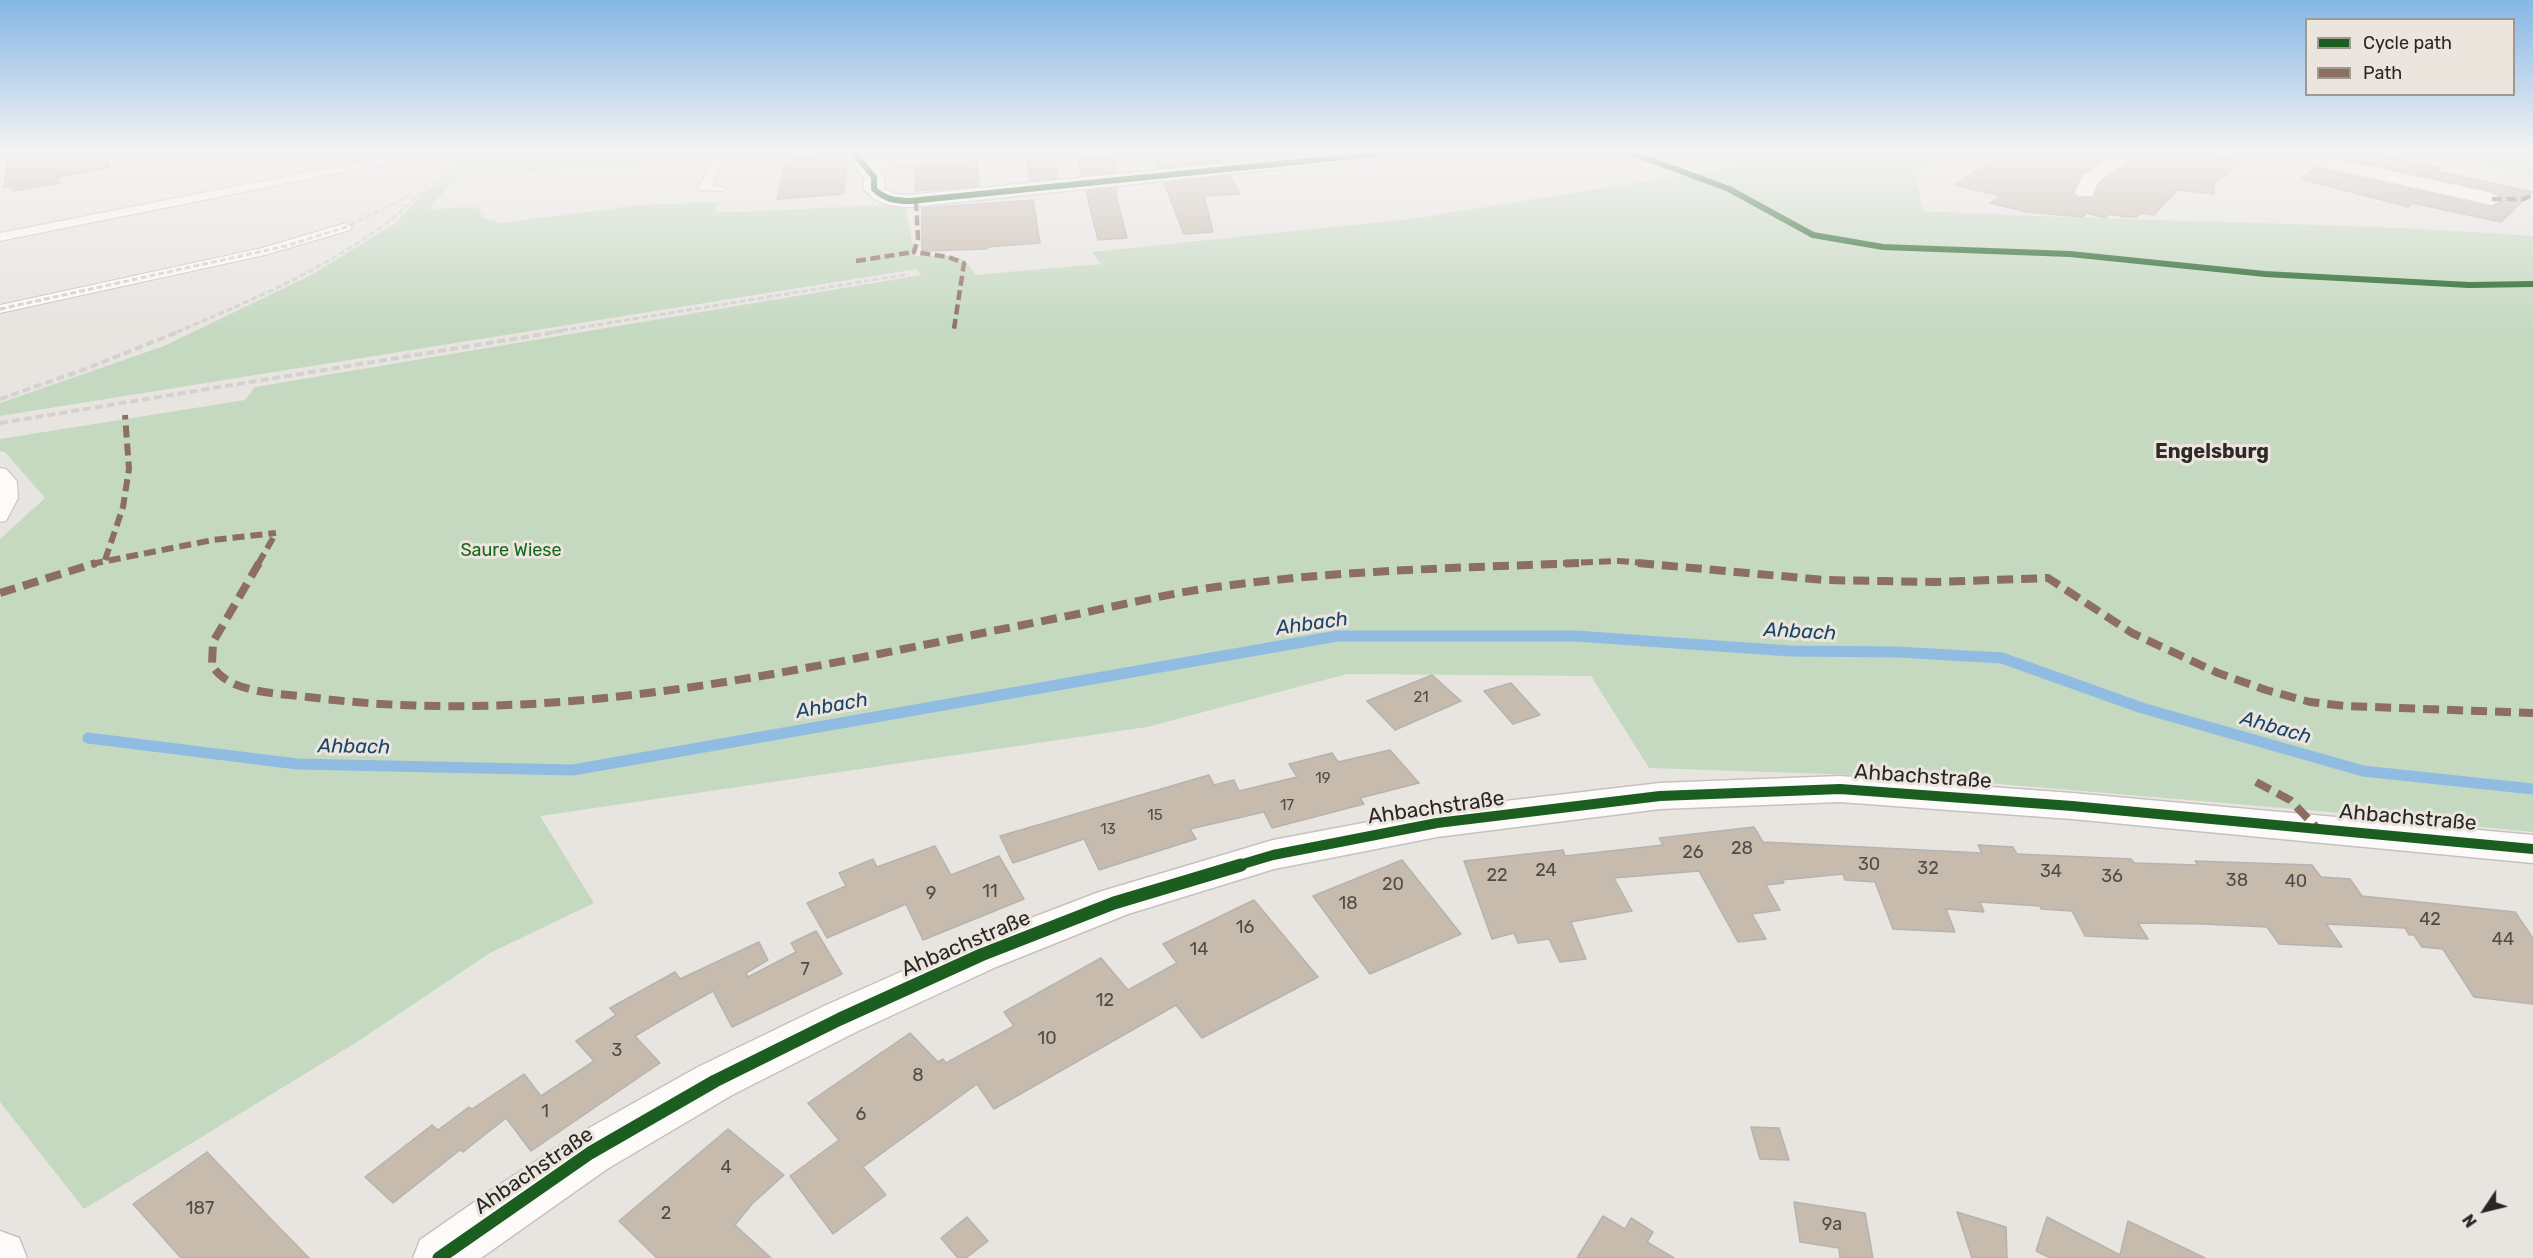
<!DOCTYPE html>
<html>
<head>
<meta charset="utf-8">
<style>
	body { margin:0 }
	#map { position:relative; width:2533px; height:1258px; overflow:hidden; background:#e8e5e1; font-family:Rubik,sans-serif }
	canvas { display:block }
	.legend { position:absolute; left:2305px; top:18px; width:210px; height:78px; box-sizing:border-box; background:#ebe5de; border:2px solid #9d9994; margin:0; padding:8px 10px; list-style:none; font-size:18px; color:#292725 }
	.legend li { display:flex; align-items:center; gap:12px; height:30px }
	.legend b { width:30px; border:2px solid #9d9994 }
	.north { position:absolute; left:2455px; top:1180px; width:60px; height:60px; -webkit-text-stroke:4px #ebe5de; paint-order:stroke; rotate:235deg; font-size:16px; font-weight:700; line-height:24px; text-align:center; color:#292725 }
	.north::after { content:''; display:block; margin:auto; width:21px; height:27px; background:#292725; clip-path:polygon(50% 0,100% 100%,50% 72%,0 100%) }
</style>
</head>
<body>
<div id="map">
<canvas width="2533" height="1258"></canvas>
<ul class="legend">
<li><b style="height:8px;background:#1b5e20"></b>Cycle path</li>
<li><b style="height:8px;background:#8d6e63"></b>Path</li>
</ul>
<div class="north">N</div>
</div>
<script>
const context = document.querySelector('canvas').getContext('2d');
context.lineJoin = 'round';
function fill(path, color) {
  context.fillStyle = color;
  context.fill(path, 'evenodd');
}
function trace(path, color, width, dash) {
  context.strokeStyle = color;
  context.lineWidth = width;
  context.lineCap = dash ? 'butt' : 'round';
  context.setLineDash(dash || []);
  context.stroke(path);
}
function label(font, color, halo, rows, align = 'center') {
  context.font = font + ' Rubik,sans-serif';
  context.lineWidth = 6;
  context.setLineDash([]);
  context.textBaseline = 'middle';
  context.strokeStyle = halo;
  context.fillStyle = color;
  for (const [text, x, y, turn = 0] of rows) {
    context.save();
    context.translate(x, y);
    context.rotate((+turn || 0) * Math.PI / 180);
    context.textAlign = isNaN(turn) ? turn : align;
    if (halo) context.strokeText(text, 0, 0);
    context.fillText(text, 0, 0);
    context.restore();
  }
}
fill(new Path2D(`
	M 465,153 L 648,156 L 642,167 L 460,175 L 428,209 L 478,207 L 483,218 L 500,223 L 641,205 L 717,202 L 715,213 L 905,204 L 915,256 C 941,257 963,249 975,275 L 1101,264 L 1092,252 L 1411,219 L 1684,175 L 1686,177 L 1726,166 L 1750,153 L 1956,153 L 1916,175 L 1923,211 C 2128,222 2329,221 2533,236 L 2533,832 L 2342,813 L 1917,777 L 1649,768 L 1591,676 L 1347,674 L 1147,727 L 540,816 L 594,903 L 490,953 L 357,1042 L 84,1209 L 0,1102 L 0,539 L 45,498 L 5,452 L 0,451 L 0,439 L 245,400 L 255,387 L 921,275 L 917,269 L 0,416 L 0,403 L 164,346 L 309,276 L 393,225 Z
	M 2441,153 L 2533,153 L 2533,178 Z`), '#c5d9c1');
trace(new Path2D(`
	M 88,738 L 297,764 L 573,770 L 1337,636 L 1575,636 L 1790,651 L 1897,652 L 2002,658 L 2142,708 L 2363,771 L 2533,789`), '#91bce2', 11);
const building = new Path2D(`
	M 8,153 L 108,153 L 109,167 L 57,177 L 60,183 L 14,191 L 12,186 L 4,188 Z
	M 1026,153 L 1053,153 L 1058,178 L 1030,181 Z
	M 1152,153 L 1218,153 L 1222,161 L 1157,168 Z
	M 2003,153 L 2113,153 L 2081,174 L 2073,191 L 2078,198 L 2094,197 L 2100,183 L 2143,153 L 2204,153 L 2243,162 L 2214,184 L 2214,194 L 2177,190 L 2154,215 L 2141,213 L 2136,217 L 2125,217 L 2110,214 L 2105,218 L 2087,213 L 2083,217 L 2027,212 L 1990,203 L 2000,196 L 1955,185 Z
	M 2337,153 L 2383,156 L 2441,168 L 2437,171 L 2532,192 L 2501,222 L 2412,203 L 2409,207 L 2301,179 L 2316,168 L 2492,207 L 2504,200 L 2492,191 L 2333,156 Z
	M 843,154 L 848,160 L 843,194 L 777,199 L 787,158 Z
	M 1093,156 L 1095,159 L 1114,158 L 1116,172 L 1082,175 L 1078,160 Z
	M 977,161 L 979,186 L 915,191 L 916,166 Z
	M 1230,176 L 1240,194 L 1204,196 L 1213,232 L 1184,234 L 1164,183 Z
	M 1117,188 L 1115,191 L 1127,238 L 1098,240 L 1086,191 Z
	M 1033,200 L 1040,243 L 987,247 L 987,249 L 922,251 L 922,208 Z
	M 1432,675 L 1461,701 L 1395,730 L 1367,701 Z
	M 1511,683 L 1540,715 L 1513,724 L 1484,691 Z
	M 1390,750 L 1419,783 L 1360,798 L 1364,804 L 1272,828 L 1264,812 L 1190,829 L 1196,839 L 1099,870 L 1084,839 L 1013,863 L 1000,836 L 1209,775 L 1214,785 L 1234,780 L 1239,791 L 1297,777 L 1289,764 L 1332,753 L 1338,762 Z
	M 1754,827 L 1763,842 L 1982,853 L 1978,845 L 2013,847 L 2017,854 L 2131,859 L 2134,863 L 2198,865 L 2195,861 L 2312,865 L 2321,877 L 2350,879 L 2362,896 L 2515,912 L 2533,938 L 2533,1004 L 2474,997 L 2443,949 L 2422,947 L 2414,935 L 2409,935 L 2405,928 L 2326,924 L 2342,947 L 2279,944 L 2267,927 L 2204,924 L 2138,923 L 2148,939 L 2085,936 L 2072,911 L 2041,909 L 2040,906 L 1980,902 L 1984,912 L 1946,909 L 1955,932 L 1893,929 L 1875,882 L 1845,880 L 1843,874 L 1782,880 L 1784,883 L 1766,885 L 1780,910 L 1752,914 L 1766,939 L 1738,942 L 1699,871 L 1614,878 L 1632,911 L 1571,922 L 1586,959 L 1560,962 L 1549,939 L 1518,943 L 1514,933 L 1492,939 L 1464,861 L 1563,850 L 1565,856 L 1663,845 L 1659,838 Z
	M 935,846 L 951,875 L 999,856 L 1024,899 L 923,940 L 906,904 L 827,938 L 807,903 L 846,886 L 839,873 L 873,859 L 877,867 Z
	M 1402,860 L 1461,934 L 1370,974 L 1313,896 Z
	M 1254,900 L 1318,977 L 1202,1038 L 1176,1005 L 994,1109 L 977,1084 L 863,1167 L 886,1195 L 833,1234 L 790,1176 L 839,1140 L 808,1103 L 910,1033 L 938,1062 L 943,1059 L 946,1063 L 1014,1026 L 1004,1012 L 1101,958 L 1128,990 L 1177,963 L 1163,944 Z
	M 816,931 L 842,974 L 732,1027 L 713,991 L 672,1014 L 635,1036 L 660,1063 L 531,1151 L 506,1118 L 463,1152 L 460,1150 L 393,1203 L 365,1177 L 432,1125 L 438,1130 L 469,1107 L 472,1109 L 524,1074 L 541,1096 L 594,1061 L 576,1041 L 616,1015 L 610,1008 L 675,972 L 680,979 L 759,942 L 768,960 L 746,973 L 748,977 L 796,952 L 791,943 Z
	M 1751,1127 L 1779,1128 L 1789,1160 L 1760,1159 Z
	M 728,1129 L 784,1175 L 752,1204 L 735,1225 L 771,1258 L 657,1258 L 619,1221 Z
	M 207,1152 L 267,1215 L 309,1258 L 181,1258 L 133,1204 Z
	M 1794,1202 L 1865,1213 L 1873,1258 L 1840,1258 L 1839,1248 L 1800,1242 Z
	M 1957,1212 L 2006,1227 L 2007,1258 L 1972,1258 Z
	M 1603,1216 L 1625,1229 L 1631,1218 L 1653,1232 L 1647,1242 L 1674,1258 L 1577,1258 Z
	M 967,1217 L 988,1241 L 966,1258 L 958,1258 L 941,1238 Z
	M 2047,1217 L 2120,1255 L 2128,1221 L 2205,1258 L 2050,1258 L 2036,1251 Z`);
fill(building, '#c7bbad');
trace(building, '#b5b3b0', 1.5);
const service = new Path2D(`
	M 404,153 L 413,156 L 408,159 L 0,241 L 0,233 Z
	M 717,153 L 727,154 L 712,185 L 727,188 L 721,191 L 700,190 L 698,188 Z
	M 346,223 L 352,227 L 350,230 L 265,255 L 0,313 L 0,305 L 262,248 Z
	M 0,468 L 6,469 L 17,481 L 18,498 L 6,521 L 0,522 Z`);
const minor = new Path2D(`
	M 845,153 L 864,153 L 869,159 L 927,153 L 930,158 L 928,162 L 878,169 L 884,177 L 885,189 L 894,194 L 910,195 L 1326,153 L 1394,153 L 1385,158 L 910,207 C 893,207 875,204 864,189 L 864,178 Z
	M 2118,153 L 2141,153 L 2098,182 L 2092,196 L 2078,196 L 2075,192 L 2083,175 Z
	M 2273,153 L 2309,153 L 2492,193 L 2502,199 L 2492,205 L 2282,158 Z
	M 1840,776 L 2072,793 L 2533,835 L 2533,863 L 2072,819 L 1840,802 L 1660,809 L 1437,837 L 1274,869 L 1128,914 L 996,967 L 856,1032 L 732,1095 L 607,1169 L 481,1258 L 413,1258 L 420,1240 L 493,1189 L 573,1137 L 698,1067 L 824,1006 L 966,943 L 1099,892 L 1273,840 L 1437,809 L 1660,783 Z`);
const secondary = new Path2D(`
	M 0,1231 L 19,1238 L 27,1258 L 0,1258 Z`);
trace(service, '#c5c2c0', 2);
trace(minor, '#c5c2c0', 3);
trace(secondary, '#c5c2c0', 3);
fill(service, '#fcfbfa');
fill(minor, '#fcfbfa');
fill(secondary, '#fcfbfa');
trace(new Path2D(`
	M 0,309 L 286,246 L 346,227 L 409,196
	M 177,332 C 250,301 326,269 389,221 C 415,201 436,177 458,153
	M 553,332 L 909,274`), '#d3d2d1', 3, [6, 3]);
trace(new Path2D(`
	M 0,399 L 83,370 L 180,331
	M 0,423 L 562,331`), '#d3d2d1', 4, [8, 4]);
trace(new Path2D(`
	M 2492,199 L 2523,199 L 2533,195
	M 916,201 L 918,238 L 914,252 L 948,257 L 964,263 L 954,329
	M 856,261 L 914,252`), '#8d6e63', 4.5, [10, 4.5]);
trace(new Path2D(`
	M 105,560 L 123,507 L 129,469 L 125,415
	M 91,564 L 213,540 L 276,533
	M 258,564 L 276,533
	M 1545,564 L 1619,561 L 1654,564`), '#8d6e63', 6, [12, 6]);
trace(new Path2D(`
	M 259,563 L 213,642 L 212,665 C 228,694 279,693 308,697 C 560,730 807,667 1053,619 C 1110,608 1167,593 1224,586 C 1342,570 1460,568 1579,563
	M 1638,563 L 1824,580 L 1936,582 L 2048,578 L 2132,633 L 2218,673 L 2266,690 L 2310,702 L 2346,706 L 2533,713
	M 0,593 L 96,563
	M 2256,782 L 2290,800 L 2317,828`), '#8d6e63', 8, [16, 8]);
trace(new Path2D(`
	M 854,153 L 874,177 L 874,189 C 884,199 896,201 910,201 L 1385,153
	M 1632,153 L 1729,189 L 1813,235 L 1883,247 L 2070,254 L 2265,274 L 2469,285 L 2533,284`), '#1b5e20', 6);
trace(new Path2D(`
	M 1236,866 L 1273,855 L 1437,823 L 1660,796 L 1840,789 L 2072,806 L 2533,849`), '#1b5e20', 10);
trace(new Path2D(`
	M 439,1258 L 590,1153 L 715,1081 L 840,1019 L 981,955 L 1114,903 L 1241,865`), '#1b5e20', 13);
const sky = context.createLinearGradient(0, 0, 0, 330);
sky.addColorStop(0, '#85b7e6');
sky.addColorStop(0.46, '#f5f3f2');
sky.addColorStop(1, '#f5f3f200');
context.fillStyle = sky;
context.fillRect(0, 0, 2533, 330);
label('15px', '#504c47', null, [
	["21",1421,698],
	["19",1323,779],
	["17",1287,806],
	["15",1155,816],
	["13",1108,830]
]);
label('18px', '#166719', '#ebe5de', [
	["Saure Wiese",511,551]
]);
label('18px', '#504c47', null, [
	["28",1742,849],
	["26",1693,853],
	["30",1869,865],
	["32",1928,869],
	["24",1546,871],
	["34",2051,872],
	["22",1497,876],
	["36",2112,877],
	["38",2237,881],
	["40",2296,882],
	["20",1393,885],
	["11",990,892],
	["9",931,894],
	["18",1348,904],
	["42",2430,920],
	["16",1245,928],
	["44",2503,940],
	["14",1199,950],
	["7",805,970],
	["12",1105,1001],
	["10",1047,1039],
	["3",617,1051],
	["8",918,1076],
	["1",545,1112],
	["6",861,1115],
	["4",726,1168],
	["187",200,1209],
	["2",666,1214],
	["9a",1832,1225]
]);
label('bold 20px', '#2e2a25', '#ebe5de', [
	["Engelsburg",2212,452]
]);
label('italic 20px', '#18466b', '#ebe5de', [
	["Ahbach",1312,624,-8],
	["Ahbach",1800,632,3],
	["Ahbach",832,706,-10],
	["Ahbach",2276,728,16],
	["Ahbach",354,747,1]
]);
label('21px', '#292725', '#ebe5de', [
	["Ahbachstraße",1923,777,4],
	["Ahbachstraße",1436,808,-8],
	["Ahbachstraße",2408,818,5],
	["Ahbachstraße",966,944,-23],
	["Ahbachstraße",534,1171,-34]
]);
</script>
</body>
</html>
